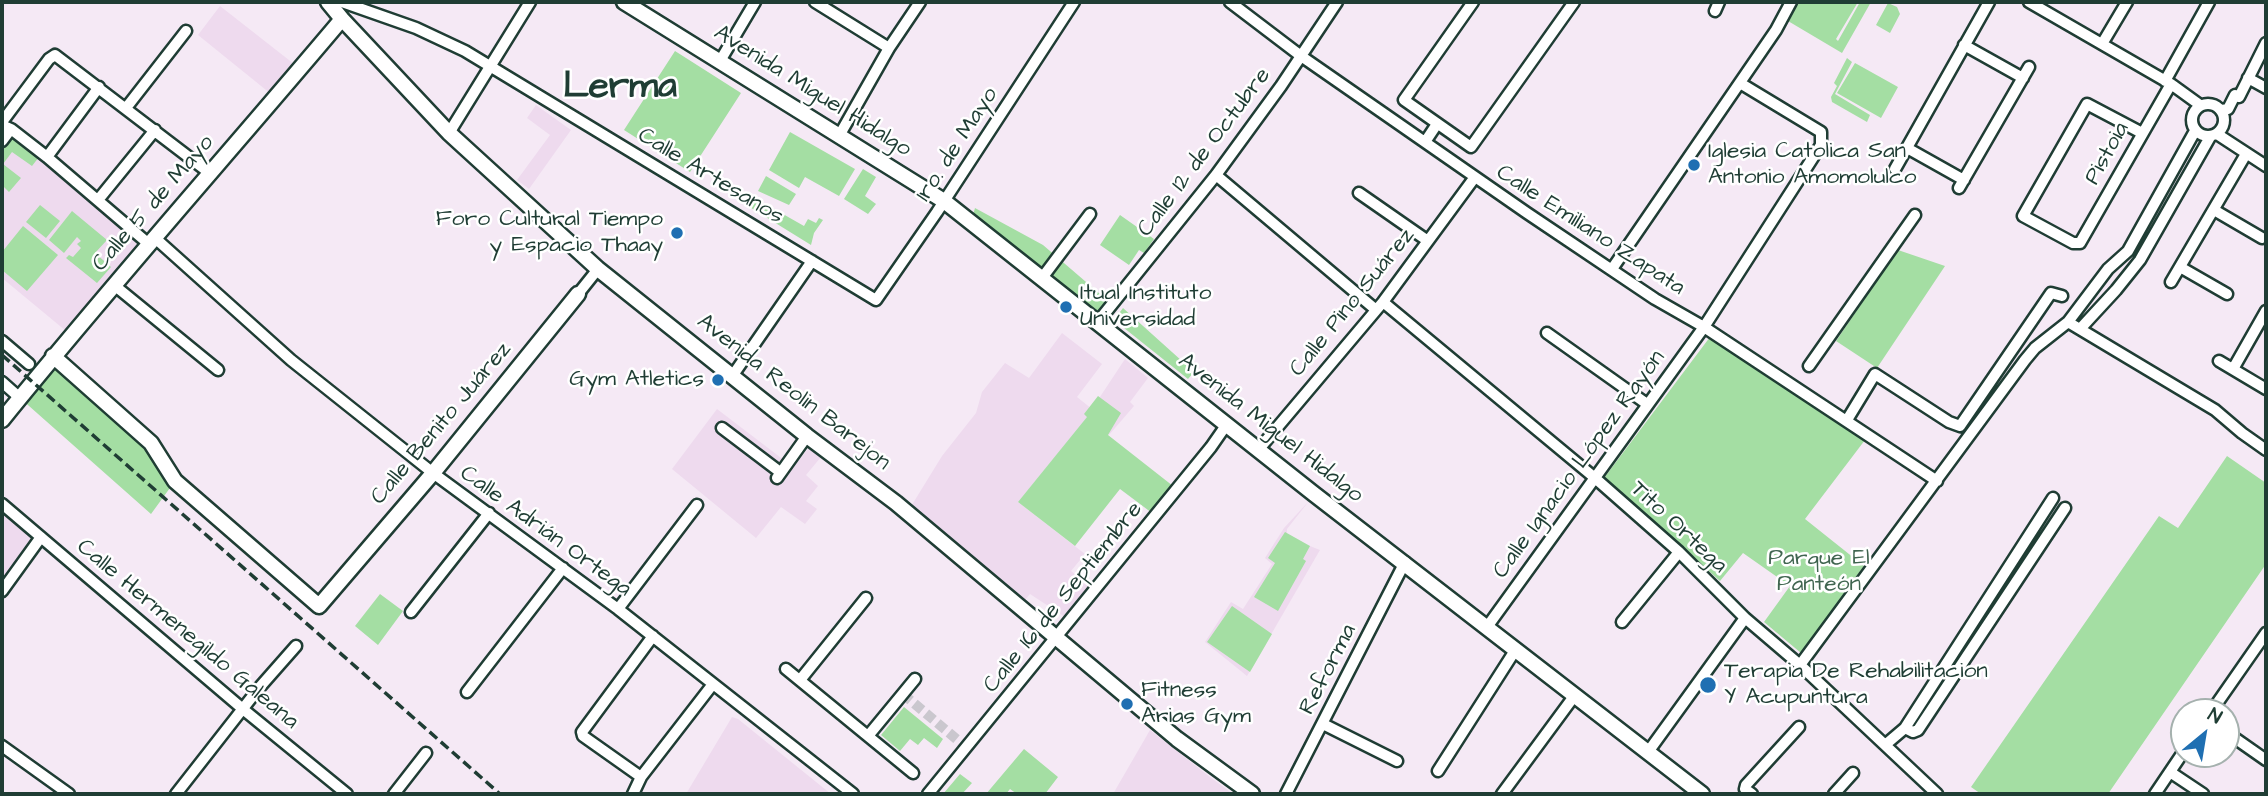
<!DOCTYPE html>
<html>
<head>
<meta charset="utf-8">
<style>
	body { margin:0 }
	#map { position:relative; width:2268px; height:796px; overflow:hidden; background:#f5e9f5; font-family:"Architects Daughter",sans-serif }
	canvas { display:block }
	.frame { position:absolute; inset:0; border:4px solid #1f3d34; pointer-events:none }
	.north { position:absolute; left:2170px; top:698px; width:70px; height:70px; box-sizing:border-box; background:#fff; border:2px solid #a5b1ae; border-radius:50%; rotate:30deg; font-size:19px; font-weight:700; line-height:28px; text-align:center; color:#1f3d34 }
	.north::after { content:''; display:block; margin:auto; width:24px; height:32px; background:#1f6fb2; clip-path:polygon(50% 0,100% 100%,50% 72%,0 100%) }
</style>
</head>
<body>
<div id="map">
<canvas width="2268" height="796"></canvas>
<div class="frame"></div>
<div class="north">N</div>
</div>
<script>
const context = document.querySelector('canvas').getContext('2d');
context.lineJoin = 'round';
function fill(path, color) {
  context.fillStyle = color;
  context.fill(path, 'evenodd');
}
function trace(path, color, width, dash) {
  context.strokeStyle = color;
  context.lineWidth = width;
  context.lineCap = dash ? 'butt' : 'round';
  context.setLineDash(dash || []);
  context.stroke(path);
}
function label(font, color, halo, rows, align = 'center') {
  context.font = font + ' "Architects Daughter",sans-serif';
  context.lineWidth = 5;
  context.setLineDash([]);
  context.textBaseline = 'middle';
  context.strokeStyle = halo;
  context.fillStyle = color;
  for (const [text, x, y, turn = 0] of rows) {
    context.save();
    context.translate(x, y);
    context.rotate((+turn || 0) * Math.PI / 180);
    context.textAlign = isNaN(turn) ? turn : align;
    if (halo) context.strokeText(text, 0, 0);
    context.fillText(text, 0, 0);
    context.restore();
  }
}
fill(new Path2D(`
	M 220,6 L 294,64 L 271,94 L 198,35 Z
	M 536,105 L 571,130 L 529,189 L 517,180 L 550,135 L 527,118 Z
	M 12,135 L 142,244 L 66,331 L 2,278 L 2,148 Z
	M 1062,333 L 1102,364 L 1077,397 L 1092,409 L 1125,359 L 1148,378 L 1130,402 L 1134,406 L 1109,435 L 1088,417 L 1018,502 L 1085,554 L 1071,571 L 1090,586 L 1065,617 L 1030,594 L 1025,600 L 910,508 L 942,456 L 976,413 L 982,392 L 1005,363 L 1029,378 Z
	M 717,409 L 793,467 L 809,448 L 821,457 L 806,475 L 818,486 L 806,501 L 817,509 L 805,524 L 781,507 L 756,538 L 672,469 Z
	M 1309,501 L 1287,529 L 1287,537 L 1320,550 L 1247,676 L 1205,642 L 1231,602 L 1243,609 L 1272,564 L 1265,558 L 1284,528 Z
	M 2,514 L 34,540 L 2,582 Z
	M 732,717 L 738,719 L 831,794 L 686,794 Z
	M 1150,730 L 1210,777 L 1233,794 L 1113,794 Z`), '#eedaee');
fill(new Path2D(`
	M 1799,2 L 1858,2 L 1836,39 L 1838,41 L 1860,2 L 1871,2 L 1842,53 L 1788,21 Z
	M 1888,3 L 1897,7 L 1900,14 L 1890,33 L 1876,25 Z
	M 675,51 L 741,93 L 690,172 L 624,130 Z
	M 1847,58 L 1852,62 L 1835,94 L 1870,115 L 1867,122 L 1832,102 L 1831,97 L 1837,86 L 1834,83 Z
	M 1855,63 L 1898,87 L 1881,118 L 1837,93 Z
	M 790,132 L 855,169 L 839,196 L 805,177 L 799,188 L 769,170 Z
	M 12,135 L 39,157 L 32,166 L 12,152 L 3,164 L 21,178 L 9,192 L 2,185 L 2,148 Z
	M 863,169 L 876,177 L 865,196 L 876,204 L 868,214 L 844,199 Z
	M 766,176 L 796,194 L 789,205 L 758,191 Z
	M 753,197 L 804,226 L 808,219 L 816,223 L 819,218 L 823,220 L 814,233 L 811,245 L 748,206 Z
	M 40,205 L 60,221 L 46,238 L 26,222 Z
	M 975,208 L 1043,245 L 1114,306 L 1103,322 L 973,215 Z
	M 72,211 L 107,240 L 95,253 L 111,267 L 97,283 L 66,258 L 69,255 L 73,257 L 81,248 L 77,244 L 81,241 L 77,237 L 64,253 L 49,240 Z
	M 1120,215 L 1154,239 L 1144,253 L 1139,250 L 1129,265 L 1100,245 Z
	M 23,226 L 58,255 L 27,291 L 2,270 L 2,252 Z
	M 1898,250 L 1945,266 L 1877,368 L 1836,341 Z
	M 1123,308 L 1192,370 L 1194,372 L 1188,379 L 1114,320 Z
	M 1710,337 L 1865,440 L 1805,519 L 1864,566 L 1801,653 L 1764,622 L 1790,586 L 1743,553 L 1720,581 L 1604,478 Z
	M 53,356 L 151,443 L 175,481 L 151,514 L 20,398 Z
	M 1098,396 L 1121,413 L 1108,435 L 1173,486 L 1152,513 L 1120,489 L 1075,546 L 1018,502 L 1087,417 L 1084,414 Z
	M 2227,456 L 2266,483 L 2266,564 L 2108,794 L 1981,794 L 1971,787 L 2159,516 L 2178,528 Z
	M 1285,532 L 1310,546 L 1303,559 L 1306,561 L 1278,611 L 1254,597 L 1275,563 L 1268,558 Z
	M 380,594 L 403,611 L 378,645 L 355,626 Z
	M 1232,606 L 1272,634 L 1250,672 L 1207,642 Z
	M 904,707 L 943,739 L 937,748 L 924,738 L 918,745 L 910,739 L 900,751 L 881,735 Z
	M 1024,749 L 1058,777 L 1045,794 L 1017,794 L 1010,789 L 1006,794 L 986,794 Z
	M 960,774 L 972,783 L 962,794 L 943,794 Z`), '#a4dea3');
trace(new Path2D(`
	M 903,694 L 967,748`), '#cac7ce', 10, [10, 5]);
const street = new Path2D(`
	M 342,2 L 416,28 L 465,51 L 876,300 L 937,212 L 1074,2
	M 815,2 L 889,48
	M 1230,2 L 1301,56 L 1527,213 L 1655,299 L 1704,327 L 1937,481
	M 1473,2 L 1404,100 L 1471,147 L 1574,2
	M 2029,2 L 2171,84 L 2200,105
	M 1715,11 L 1719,2
	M 2102,44 L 2127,2
	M 1964,45 L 2023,78
	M 720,61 L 755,2
	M 2248,78 L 2266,88
	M 2165,81 L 2209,2
	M2192 120a16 16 0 1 1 32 0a16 16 0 1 1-32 0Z
	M 126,108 L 186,31
	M 2222,110 L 2228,109 L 2235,95 L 2239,97 L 2266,43
	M 2,122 L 49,59 L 55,55 L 211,174
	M 2,125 L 11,129 L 47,157 L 150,245
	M 449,133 L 530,2
	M 2142,133 L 2087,104 L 2023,216 L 2073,243 L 2080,243 L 2171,84
	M 2217,134 L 2266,166
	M 839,136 L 889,48 L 920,2
	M 2,141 L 11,129
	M 1425,142 L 1437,124
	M 1907,148 L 1964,180
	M 47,157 L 99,87
	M 1895,169 L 1989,2
	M 1216,175 L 1375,309
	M 1959,188 L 2029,67
	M 1359,193 L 1428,241
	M 98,200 L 155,130
	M 2214,210 L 2262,238
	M 155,238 L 291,360 L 433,473 L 618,609 L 853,794
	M 2180,267 L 2227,294
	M 1612,269 L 1776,30 L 1791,2
	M 1042,278 L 1090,214
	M 2171,282 L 2246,154
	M 114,285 L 218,370
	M 578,294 L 598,269
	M 1383,302 L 1595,478 L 1679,552 L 1745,618 L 1800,665 L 1937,794
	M 2068,322 L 2215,410 L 2242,433 L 2266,450
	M 1097,323 L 1216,175 L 1281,86 L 1337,2
	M 2080,329 L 2116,290 L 2140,260 L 2210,137
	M 1547,333 L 1647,404
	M 2,341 L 29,364
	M 2219,361 L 2266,389
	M 1809,366 L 1915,215
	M 2233,369 L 2266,311
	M 733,375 L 812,261
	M 2,382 L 20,398
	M 1847,420 L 1875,374 L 1949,422 L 1960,426 L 2051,293 L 2062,296
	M 722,428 L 780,472
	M 1259,449 L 1383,302 L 1475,177
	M 777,478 L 807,436
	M 2,504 L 244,710 L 347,794
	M 2,591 L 41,537
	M 618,609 L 697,505
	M 411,612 L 489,513
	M 1622,622 L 1679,552
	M 1487,627 L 1704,327 L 1821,145 L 1821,132 L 1740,83
	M 1800,665 L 2025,360 L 2035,348 L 2068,322 L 2108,269 L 2128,251 L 2195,131
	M 786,669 L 913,773
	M 800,680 L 866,598
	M 467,692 L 563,568
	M 2211,712 L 2266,633
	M 1323,724 L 1397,761
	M 1905,728 L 1913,732 L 1918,730 L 2065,508
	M 2226,732 L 2266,760
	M 868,736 L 915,679
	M 1885,745 L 1905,728 L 2053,498
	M 2,746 L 69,794
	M 1648,752 L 1745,618
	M 1438,771 L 1516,649
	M 2170,772 L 2203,794
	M 641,777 L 583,736 L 582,732 L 653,636
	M 176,794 L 259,688 L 296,646
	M 394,794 L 426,753
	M 633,794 L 641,777 L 713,684
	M 928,794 L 1211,447 L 1227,424
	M 1286,794 L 1405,562
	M 1502,794 L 1575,695
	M 1752,794 L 1745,789 L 1746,785 L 1799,727
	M 1834,794 L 1853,773
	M 2155,794 L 2184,751`);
const secondary = new Path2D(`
	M 328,2 L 342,19 L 449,133 L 598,269 L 807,436 L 896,503 L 1177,739 L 1252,794
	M 624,2 L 944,201 L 1314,494 L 1702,794
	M 53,356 L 151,443 L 175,481 L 319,606 L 433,473 L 578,294
	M 2,420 C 112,284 229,153 342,19`);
trace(street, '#1f3d34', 15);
trace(secondary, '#1f3d34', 19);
trace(street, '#fff', 10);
trace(secondary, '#fff', 14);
trace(new Path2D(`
	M 2,355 L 500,794`), '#1f3d34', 3.5, [10, 5]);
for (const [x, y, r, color] of [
	[1694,165,7,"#1f6fb2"],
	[677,233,7,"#1f6fb2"],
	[1066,307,7,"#1f6fb2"],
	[718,380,7,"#1f6fb2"],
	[1708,685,9,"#1f6fb2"],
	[1127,704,7,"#1f6fb2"]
]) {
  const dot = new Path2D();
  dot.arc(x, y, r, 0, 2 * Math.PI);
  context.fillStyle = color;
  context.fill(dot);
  trace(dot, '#fff', 2.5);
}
label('23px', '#1f3d34', '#fff', [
	["Avenida Miguel Hidalgo",812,92,32],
	["1ro. de Mayo",958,145,-57],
	["Calle 12 de Octubre",1205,153,-53],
	["Pistoia",2108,154,-61],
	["Calle Artesanos",710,177,31],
	["Calle 5 de Mayo",154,204,-49],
	["Calle Emiliano Zapata",1590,231,33],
	["Calle Pino Suárez",1353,303,-51],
	["Avenida Reolin Barejon",793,393,38],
	["Calle Benito Juárez",442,424,-50],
	["Avenida Miguel Hidalgo",1270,429,38],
	["Calle Ignacio López Rayón",1580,465,-54],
	["Tito Ortega",1678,528,43],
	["Calle Adrián Ortega",545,532,36],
	["Calle 16 de Septiembre",1064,598,-51],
	["Calle Hermenegildo Galeana",187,635,40],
	["Reforma",1329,670,-63]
]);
label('23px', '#1f3d34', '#fff', [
	["Iglesia Catolica San",1708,152],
	["Antonio Amomolulco",1708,178],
	["Foro Cultural Tiempo",663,220,"right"],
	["y Espacio Thaay",663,246,"right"],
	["Itual Instituto",1080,294],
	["Universidad",1080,320],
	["Gym Atletics",704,380,"right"],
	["Terapia De Rehabilitacion",1724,672],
	["Y Acupuntura",1724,698],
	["Fitness",1141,691],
	["Arias Gym",1141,717]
], 'left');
label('23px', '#406550', '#fff', [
	["Parque El",1819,559],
	["Panteón",1819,585]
]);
label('bold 37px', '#1f3d34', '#fff', [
	["Lerma",620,89]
]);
</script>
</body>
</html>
